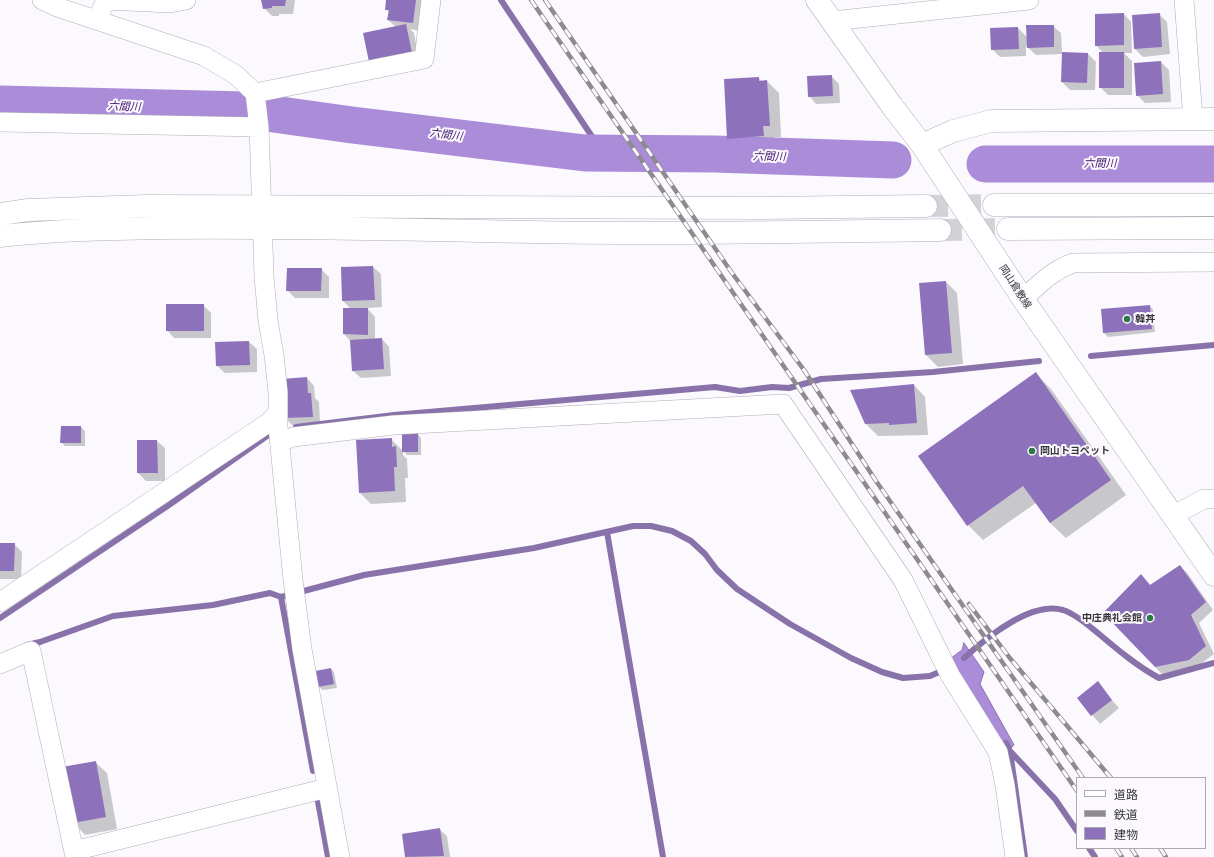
<!DOCTYPE html>
<html>
<head>
<meta charset="utf-8">
<style>
	body { margin:0 }
	#map { position:relative; width:1214px; height:857px; overflow:hidden; background:#fbf9fe; font-family:Merriweather,"Noto Sans JP",serif }
	canvas { display:block }
	.legend { position:absolute; left:1076px; top:777px; width:130px; height:72px; box-sizing:border-box; background:#fbf9fe; border:1px solid #adabb0; margin:0; padding:5px 7px; list-style:none; font-size:12px; color:#39373c }
	.legend li { display:flex; align-items:center; gap:8px; height:20px }
	.legend b { width:20px; border:1px solid #adabb0 }
</style>
</head>
<body>
<div id="map">
<canvas width="1214" height="857"></canvas>
<ul class="legend">
<li><b style="height:5px;background:#fff"></b>道路</li>
<li><b style="height:5px;background:#8d8b90"></b>鉄道</li>
<li><b style="height:11px;background:#8e71bb"></b>建物</li>
</ul>
</div>
<script>
const context = document.querySelector('canvas').getContext('2d');
context.lineJoin = 'round';
function fill(path, color) {
  context.fillStyle = color;
  context.fill(path, 'evenodd');
}
function trace(path, color, width, dash) {
  context.strokeStyle = color;
  context.lineWidth = width;
  context.lineCap = dash ? 'butt' : 'round';
  context.setLineDash(dash || []);
  context.stroke(path);
}
function label(font, color, halo, rows, align = 'center') {
  context.font = font + ' Merriweather,"Noto Sans JP",serif';
  context.lineWidth = 4;
  context.setLineDash([]);
  context.textBaseline = 'middle';
  context.strokeStyle = halo;
  context.fillStyle = color;
  for (const [text, x, y, turn = 0] of rows) {
    context.save();
    context.translate(x, y);
    context.rotate((+turn || 0) * Math.PI / 180);
    context.textAlign = isNaN(turn) ? turn : align;
    if (halo) context.strokeText(text, 0, 0);
    context.fillText(text, 0, 0);
    context.restore();
  }
}
const water = new Path2D(`
	M 964,643 L 984,672 L 980,684 L 1014,745 L 1007,752 L 950,659 L 962,650 Z`);
fill(water, '#aa8cd8');
trace(water, '#8872a9', 1);
fill(new Path2D(`
	M 262,0 L 295,0 L 293,14 L 279,14 L 279,16 L 272,16 L 264,8 Z
	M 387,0 L 424,0 L 420,31 L 410,29 L 414,33 L 419,61 L 378,69 L 396,27 L 388,20 L 389,13 L 386,9 Z
	M 1124,14 L 1131,22 L 1132,53 L 1124,53 L 1132,61 L 1132,95 L 1108,95 L 1100,87 L 1103,53 L 1096,45 Z
	M 1159,14 L 1167,22 L 1170,54 L 1143,57 L 1135,49 Z
	M 1053,26 L 1061,33 L 1062,53 L 1088,54 L 1096,62 L 1095,90 L 1070,90 L 1062,82 L 1063,54 L 1036,55 L 1026,46 L 1026,56 L 1000,57 L 992,49 L 1018,28 L 1028,38 Z
	M 1161,62 L 1169,70 L 1171,102 L 1145,103 L 1137,95 Z
	M 831,76 L 839,84 L 840,103 L 816,104 L 809,96 Z
	M 759,78 L 762,82 L 767,81 L 779,93 L 781,137 L 774,137 L 775,148 L 740,150 L 728,138 Z
	M 373,267 L 381,274 L 382,307 L 367,308 L 375,317 L 375,339 L 382,339 L 389,347 L 391,376 L 361,378 L 353,371 L 351,342 L 344,334 L 351,309 L 343,301 Z
	M 321,269 L 329,277 L 329,298 L 295,298 L 287,290 Z
	M 946,282 L 957,293 L 963,364 L 938,367 L 926,355 Z
	M 203,305 L 211,313 L 211,338 L 174,338 L 167,330 Z
	M 1149,306 L 1153,309 L 1155,332 L 1108,337 L 1104,333 L 1102,310 Z
	M 249,342 L 257,349 L 257,372 L 225,373 L 217,366 Z
	M 1036,374 L 1051,389 L 1126,495 L 1066,538 L 1050,523 L 1036,503 L 983,540 L 968,525 Z
	M 307,378 L 314,386 L 315,398 L 319,402 L 320,424 L 293,426 L 285,418 Z
	M 914,385 L 925,397 L 928,435 L 878,436 L 866,424 Z
	M 81,427 L 85,431 L 85,446 L 65,446 L 61,442 Z
	M 418,434 L 421,438 L 421,455 L 407,455 L 403,451 L 403,455 L 407,459 L 408,478 L 405,478 L 406,502 L 371,504 L 360,493 L 391,439 L 403,451 Z
	M 157,441 L 165,448 L 165,481 L 146,481 L 138,473 Z
	M 0,544 L 14,544 L 22,552 L 21,579 L 0,579 Z
	M 1180,566 L 1188,574 L 1213,610 L 1199,623 L 1214,654 L 1197,667 L 1163,675 L 1155,667 L 1141,575 L 1151,586 Z
	M 331,669 L 334,672 L 337,688 L 323,690 L 319,687 Z
	M 1097,683 L 1119,708 L 1100,724 L 1078,698 Z
	M 95,762 L 107,773 L 117,829 L 85,835 L 74,823 Z
	M 439,829 L 447,836 L 450,857 L 407,857 L 403,834 Z`), '#0003');
trace(new Path2D(`
	M 501,0 L 603,153
	M 1091,356 L 1214,345
	M 296,427 L 394,415 L 715,387 L 740,391 L 772,387 L 789,388 L 821,379 L 933,372 L 1039,361
	M 607,532 L 663,857
	M 281,597 L 313,771
	M 0,618 L 169,505 L 267,436 L 276,433
	M 27,645 L 40,642 L 113,616 L 213,605 L 270,593 L 281,597 L 364,575 L 534,548 L 633,526 L 651,526 L 672,531 L 691,541 L 705,554 L 717,570 L 737,589 L 790,624 L 851,658 L 882,672 L 903,678 L 930,676 L 944,670
	M 964,658 C 986,638 1031,601 1063,610 C 1076,614 1089,626 1099,634 C 1118,650 1137,666 1159,678 L 1214,663
	M 1006,743 L 1010,751 L 1055,799 L 1077,831
	M 1010,751 L 1025,857
	M 317,796 L 328,857
	M 1089,848 L 1095,857`), '#8872a9', 6);
trace(new Path2D(`
	M 0,104 L 245,110 L 352,125 L 585,153 L 715,154 L 893,160
	M 985,164 L 1214,164`), '#aa8cd8', 37);
fill(new Path2D(`
	M 261,0 L 286,0 L 285,6 L 272,6 L 272,8 L 263,9 Z
	M 386,0 L 416,0 L 413,23 L 387,20 L 389,10 L 385,10 Z
	M 1124,13 L 1124,45 L 1095,46 L 1095,14 Z
	M 1160,13 L 1162,47 L 1134,49 L 1132,15 Z
	M 406,24 L 412,53 L 369,62 L 363,33 Z
	M 1026,25 L 1054,25 L 1054,47 L 1027,48 Z
	M 1018,27 L 1019,49 L 991,50 L 990,28 Z
	M 1062,52 L 1088,53 L 1087,83 L 1061,82 Z
	M 1099,52 L 1124,52 L 1124,88 L 1099,88 Z
	M 1161,61 L 1163,94 L 1136,96 L 1134,63 Z
	M 832,75 L 833,96 L 808,97 L 807,76 Z
	M 759,77 L 759,81 L 767,80 L 770,126 L 763,126 L 764,136 L 727,139 L 724,79 Z
	M 373,266 L 375,300 L 342,301 L 341,267 Z
	M 287,268 L 322,268 L 321,291 L 286,291 Z
	M 946,281 L 952,353 L 925,355 L 919,283 Z
	M 166,304 L 204,304 L 204,331 L 166,331 Z
	M 1150,305 L 1152,329 L 1103,333 L 1101,309 Z
	M 343,308 L 368,308 L 368,335 L 343,334 Z
	M 382,338 L 384,369 L 352,371 L 350,340 Z
	M 249,341 L 250,365 L 216,366 L 215,342 Z
	M 1036,372 L 1111,480 L 1050,523 L 1023,486 L 967,526 L 918,456 Z
	M 307,377 L 308,393 L 311,393 L 313,417 L 284,418 L 282,379 Z
	M 914,384 L 917,423 L 889,425 L 889,423 L 865,424 L 850,390 Z
	M 61,426 L 81,426 L 81,443 L 60,443 Z
	M 402,433 L 418,433 L 418,452 L 402,452 Z
	M 392,438 L 392,447 L 396,446 L 397,467 L 394,467 L 395,491 L 359,493 L 356,440 Z
	M 137,440 L 157,440 L 158,473 L 137,473 Z
	M 0,543 L 15,543 L 14,571 L 0,571 Z
	M 1180,565 L 1206,602 L 1191,615 L 1206,646 L 1189,660 L 1155,667 L 1103,613 L 1141,574 L 1150,585 Z
	M 331,668 L 334,684 L 318,687 L 315,671 Z
	M 1098,681 L 1112,700 L 1091,716 L 1077,698 Z
	M 96,761 L 106,817 L 73,823 L 62,767 Z
	M 440,828 L 444,856 L 405,857 L 402,834 Z`), '#8e71bb');
trace(new Path2D(`
	M 926,206 L 994,205
	M 940,230 L 1008,229`), '#d4d2d7', 22, [22, 11]);
const street = new Path2D(`
	M 42,0 L 57,7 L 204,56 L 236,75 L 255,93 L 259,127 L 264,276 L 268,321 L 274,355 L 278,392 L 278,426 L 293,580 L 302,649 L 340,857
	M 1184,0 L 1193,119
	M 97,20 L 106,0 L 170,3 L 186,0
	M 832,21 L 1029,0
	M 255,93 L 424,59 L 431,0
	M 0,122 L 259,127
	M 1023,299 C 1038,285 1053,270 1073,263 L 1214,262
	M 280,442 L 293,437 L 394,425 L 783,404 L 903,580 L 950,675 L 998,752 L 1005,785 L 1015,857
	M 1172,516 L 1204,499 L 1214,499
	M 0,602 L 268,423 L 277,414
	M 0,664 L 31,651 L 75,857
	M 74,851 L 327,788`);
const secondary = new Path2D(`
	M 817,0 L 892,106 L 922,145 L 1023,299 L 1214,575
	M 922,145 L 953,131 L 991,121 L 1214,119
	M 994,205 L 1214,205
	M 0,214 L 28,210 L 147,206 L 758,208 L 926,206
	M 1008,229 L 1214,228
	M 0,236 C 55,230 110,229 165,228 C 271,227 376,229 482,231 C 635,235 788,232 940,230`);
trace(street, '#b0acb9', 20);
trace(secondary, '#b0acb9', 23);
trace(street, '#fff', 19);
trace(secondary, '#fff', 22);
const rail = new Path2D(`
	M 531,0 L 1077,791
	M 545,0 L 732,273 L 804,370 L 876,481 L 1083,778
	M 969,604 L 1009,657 L 1111,778
	M 1116,848 L 1122,857
	M 1131,848 L 1137,857
	M 1160,848 L 1166,857`);
trace(rail, '#8d8b90', 4.5);
trace(rail, '#fbf9fe', 3, [9]);
for (const [x, y, r, color] of [
	[1127,319,4,"#2e7846"],
	[1032,451,4,"#2e7846"],
	[1150,618,4,"#2e7846"]
]) {
  const dot = new Path2D();
  dot.arc(x, y, r, 0, 2 * Math.PI);
  context.fillStyle = color;
  context.fill(dot);
  trace(dot, '#fbf9fe', 1.5);
}
label('10px', '#39373c', '#fbf9fe', [
	["岡山倉敷線",1015,287,57]
]);
label('bold 10px', '#39373c', '#fbf9fe', [
	["韓丼",1135,319],
	["岡山トヨペット",1040,451],
	["中庄典礼会館",1142,618,"right"]
], 'left');
label('italic 11px', '#40136c', '#fbf9fe', [
	["六間川",124,107,2],
	["六間川",446,135,7],
	["六間川",769,157,1],
	["六間川",1100,164]
]);
</script>
</body>
</html>
